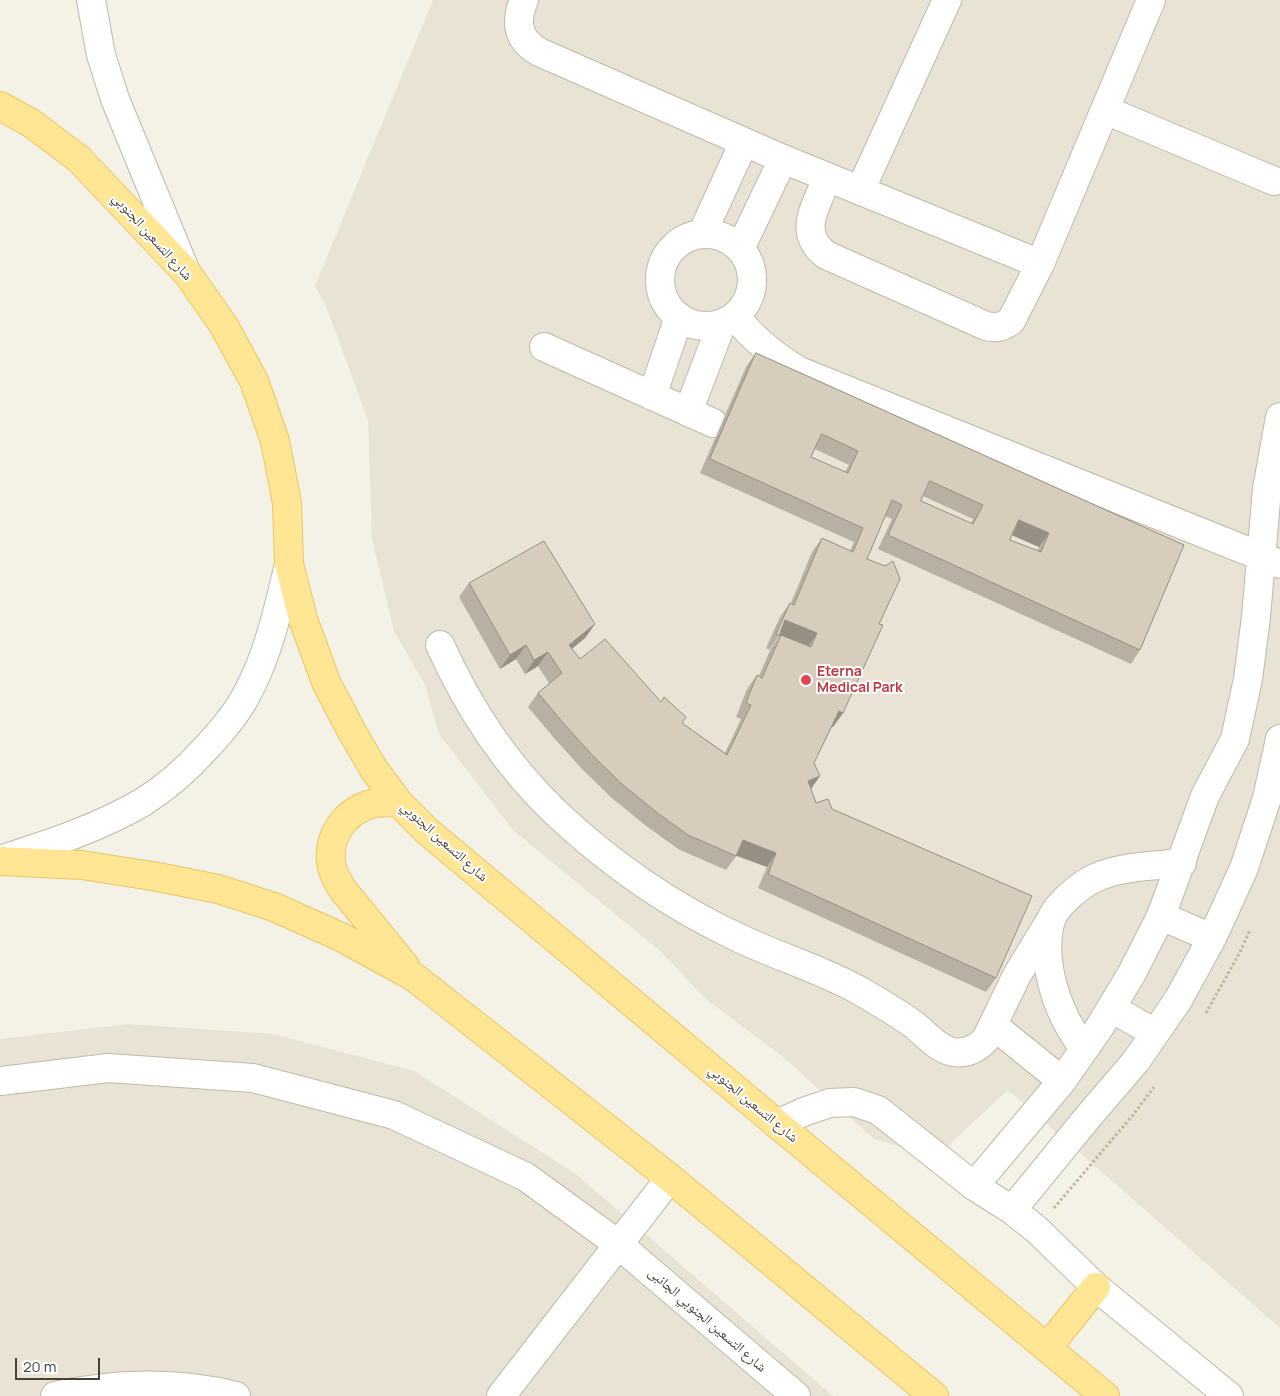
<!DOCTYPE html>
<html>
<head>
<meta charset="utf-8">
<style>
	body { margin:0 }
	#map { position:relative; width:1280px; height:1396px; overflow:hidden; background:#f4f1e7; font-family:Manrope,sans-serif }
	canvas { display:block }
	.scale { position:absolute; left:15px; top:1358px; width:85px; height:22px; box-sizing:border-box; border:2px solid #474136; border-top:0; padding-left:6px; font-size:15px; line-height:18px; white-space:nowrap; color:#474136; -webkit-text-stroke:4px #fff; paint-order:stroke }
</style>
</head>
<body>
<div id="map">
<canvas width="1280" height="1396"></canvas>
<div class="scale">20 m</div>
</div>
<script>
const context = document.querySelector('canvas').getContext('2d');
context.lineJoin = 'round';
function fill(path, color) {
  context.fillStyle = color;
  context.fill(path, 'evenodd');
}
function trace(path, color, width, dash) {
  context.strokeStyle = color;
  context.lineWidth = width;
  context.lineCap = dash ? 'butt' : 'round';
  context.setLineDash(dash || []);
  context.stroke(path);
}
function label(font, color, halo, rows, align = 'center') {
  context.font = font + ' Manrope,"Noto Naskh Arabic",sans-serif';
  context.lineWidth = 4;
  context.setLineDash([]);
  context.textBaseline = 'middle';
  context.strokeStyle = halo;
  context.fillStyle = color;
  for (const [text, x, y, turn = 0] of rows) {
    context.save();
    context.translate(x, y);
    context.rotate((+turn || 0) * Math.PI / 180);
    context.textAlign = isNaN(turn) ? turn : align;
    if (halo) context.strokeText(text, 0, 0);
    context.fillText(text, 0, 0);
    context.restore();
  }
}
fill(new Path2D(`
	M 433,0 L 1280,0 L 1280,1328 L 1008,1090 L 936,1157 L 874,1139 L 783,1057 L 706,999 L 661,952 L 513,830 L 439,734 L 425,685 L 394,631 L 372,539 L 368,420 L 326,306 L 315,286 Z
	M 128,1024 L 273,1034 L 414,1071 L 576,1174 L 833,1396 L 0,1396 L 0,1039 Z`), '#e8e3d5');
const minor = new Path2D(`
	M 91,0 L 101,55 L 115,99 L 186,272
	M 524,0 C 515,22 517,39 539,52 L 783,159 L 1040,264
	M 1105,110 L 1274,181
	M 828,177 C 817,204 796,232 826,255 L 986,326 C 996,329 1002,327 1011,321 L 1040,264 L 1151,0
	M 860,191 L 947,0
	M 702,234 L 744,142
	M660 280a46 46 0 1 1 92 0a46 46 0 1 1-92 0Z
	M 740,249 L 783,159
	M 735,316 C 753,339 774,356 799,371 L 1280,564
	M 544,347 L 713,423
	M 652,396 L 679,317
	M 688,412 L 722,323
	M 440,645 C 468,707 505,764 555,812 C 608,862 671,906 737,937 C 778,957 822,969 862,992 C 879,1002 896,1012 913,1024 C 925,1033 937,1049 953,1052 C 966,1054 977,1049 986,1039 L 1017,975 L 1050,921
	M 0,860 C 49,844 99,828 143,802 C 167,787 188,768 206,748 C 222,731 239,711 249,690 C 269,652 279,606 289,564
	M 1161,916 L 1212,938
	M 1111,1008 L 1155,1033
	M 993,1025 L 1062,1081
	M 1084,1049 C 1078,1040 1071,1030 1066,1020 C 1052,992 1042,954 1050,923 C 1054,906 1080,885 1095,878 C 1121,866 1154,866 1182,863
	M 0,1081 L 108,1068 L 253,1078 L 394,1115 L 526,1177 L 618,1244 L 796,1396
	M 777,1124 L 806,1111 L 830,1103 L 854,1102 L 878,1110 L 974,1186 L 1012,1210 L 1036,1229 L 1096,1287 L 1229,1396
	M 974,1186 L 1062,1081 L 1099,1028 L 1132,973 L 1161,916 L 1205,796 L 1235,739 L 1248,679 L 1256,617 L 1267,489 L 1280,417
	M 1012,1210 L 1088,1117 L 1136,1061 L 1178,1000 L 1212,938 L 1244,868 L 1267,798 L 1280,739
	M 55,1396 C 113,1383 178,1381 236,1396
	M 501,1396 L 670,1178`);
const major = new Path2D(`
	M 0,106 L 31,123 L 79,159 L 187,273 L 224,326 L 254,381 L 275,441 L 287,503 L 289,564 L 303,619 L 326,682 L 351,730 L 373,768 L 399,803 L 427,831 L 777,1124 L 1105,1396
	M 399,803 C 388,802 378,801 368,805 C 344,813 328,837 331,862 C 332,872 337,881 343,890 L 405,966
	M 0,861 L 82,865 L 158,877 L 218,889 L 274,907 L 341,937 L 414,977 L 670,1178 L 934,1396
	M 1047,1348 L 1096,1287`);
trace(minor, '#c0b9a9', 30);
trace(major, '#e8c761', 30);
trace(new Path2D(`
	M 1206,1013 L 1240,952 L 1250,930
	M 1054,1208 L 1133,1115 L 1154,1087`), '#c2b69a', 3, [2.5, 2.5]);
trace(minor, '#fff', 28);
trace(major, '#ffe695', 28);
fill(new Path2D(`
	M 756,353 L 1184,545 L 1140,650 L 1131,664 L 878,549 L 892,519 L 885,516 L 867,559 L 879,624 L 843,713 L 833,727 L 832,726 L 814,763 L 820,776 L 811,789 L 816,803 L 832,809 L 996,978 L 986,992 L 758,888 L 767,867 L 736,856 L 726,870 L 678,849 L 645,825 L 613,799 L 583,770 L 555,739 L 528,707 L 538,693 L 549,683 L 538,666 L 525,674 L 516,659 L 500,669 L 459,597 L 469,583 L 595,624 L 585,638 L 572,649 L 580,659 L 661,702 L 682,723 L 725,753 L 741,719 L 736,717 L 747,689 L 757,675 L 759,676 L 771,648 L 780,636 L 779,636 L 769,650 L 766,648 L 780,617 L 790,603 L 791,603 L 812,552 L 822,538 L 850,551 L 854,542 L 700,473 L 746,367 ZM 815,449 L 849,465 L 845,472 L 811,457 ZM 923,496 L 973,519 L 971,523 L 921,501 ZM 1012,535 L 1039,547 L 1037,551 L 1010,540 Z`), '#b8b0a2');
fill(new Path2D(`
	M 1019,520 L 1049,533 L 1039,547 L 1009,534 Z
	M 785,620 L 817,633 L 808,647 L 776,634 Z
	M 595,624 L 585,638 L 559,659 L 569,645 Z
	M 526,645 L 516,659 L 500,669 L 510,655 Z
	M 548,652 L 538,666 L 525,674 L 534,660 Z
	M 839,711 L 843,713 L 833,727 L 829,725 Z
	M 820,776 L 810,790 L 808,781 Z
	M 743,840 L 776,853 L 767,867 L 733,854 Z`), '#969084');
const building = new Path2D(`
	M 756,353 L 1184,545 L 1140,650 L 888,535 L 902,505 L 892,500 L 867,559 L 885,566 L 893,561 L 900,579 L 879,624 L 883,625 L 843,713 L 839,711 L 814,763 L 820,776 L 808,781 L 816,803 L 828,799 L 832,809 L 1032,896 L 996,978 L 768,874 L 776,853 L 743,840 L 736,856 L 688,835 L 655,811 L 623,785 L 593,756 L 565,725 L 538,693 L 562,673 L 548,652 L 534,660 L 526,645 L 510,655 L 469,583 L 544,541 L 595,624 L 569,645 L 580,659 L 605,639 L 661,702 L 664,697 L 686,717 L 682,723 L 727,755 L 751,705 L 746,703 L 757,675 L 762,678 L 781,635 L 811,647 L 817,633 L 785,620 L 779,636 L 776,634 L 790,603 L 794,605 L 822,538 L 853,552 L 863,528 L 710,459 ZM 822,434 L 858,451 L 848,473 L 811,457 ZM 930,481 L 983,505 L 973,524 L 921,501 ZM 1019,520 L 1049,533 L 1041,552 L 1010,540 Z`);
fill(building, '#d6cdbc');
trace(building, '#969084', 1);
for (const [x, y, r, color] of [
	[806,680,6,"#e0444e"]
]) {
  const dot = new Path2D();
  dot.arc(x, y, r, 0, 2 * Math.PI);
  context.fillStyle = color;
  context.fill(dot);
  trace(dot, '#fff', 2);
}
label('14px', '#474136', '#fff', [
	["شارع التسعين الجنوبي",152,237,48],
	["شارع التسعين الجنوبي",444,842,42],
	["شارع التسعين الجنوبي",753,1104,40],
	["شارع التسعين الجنوبي الجانبى",707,1320,41]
]);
label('bold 14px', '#be3a42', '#fff', [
	["Eterna",817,672],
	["Medical Park",817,688]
], 'left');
</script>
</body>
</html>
